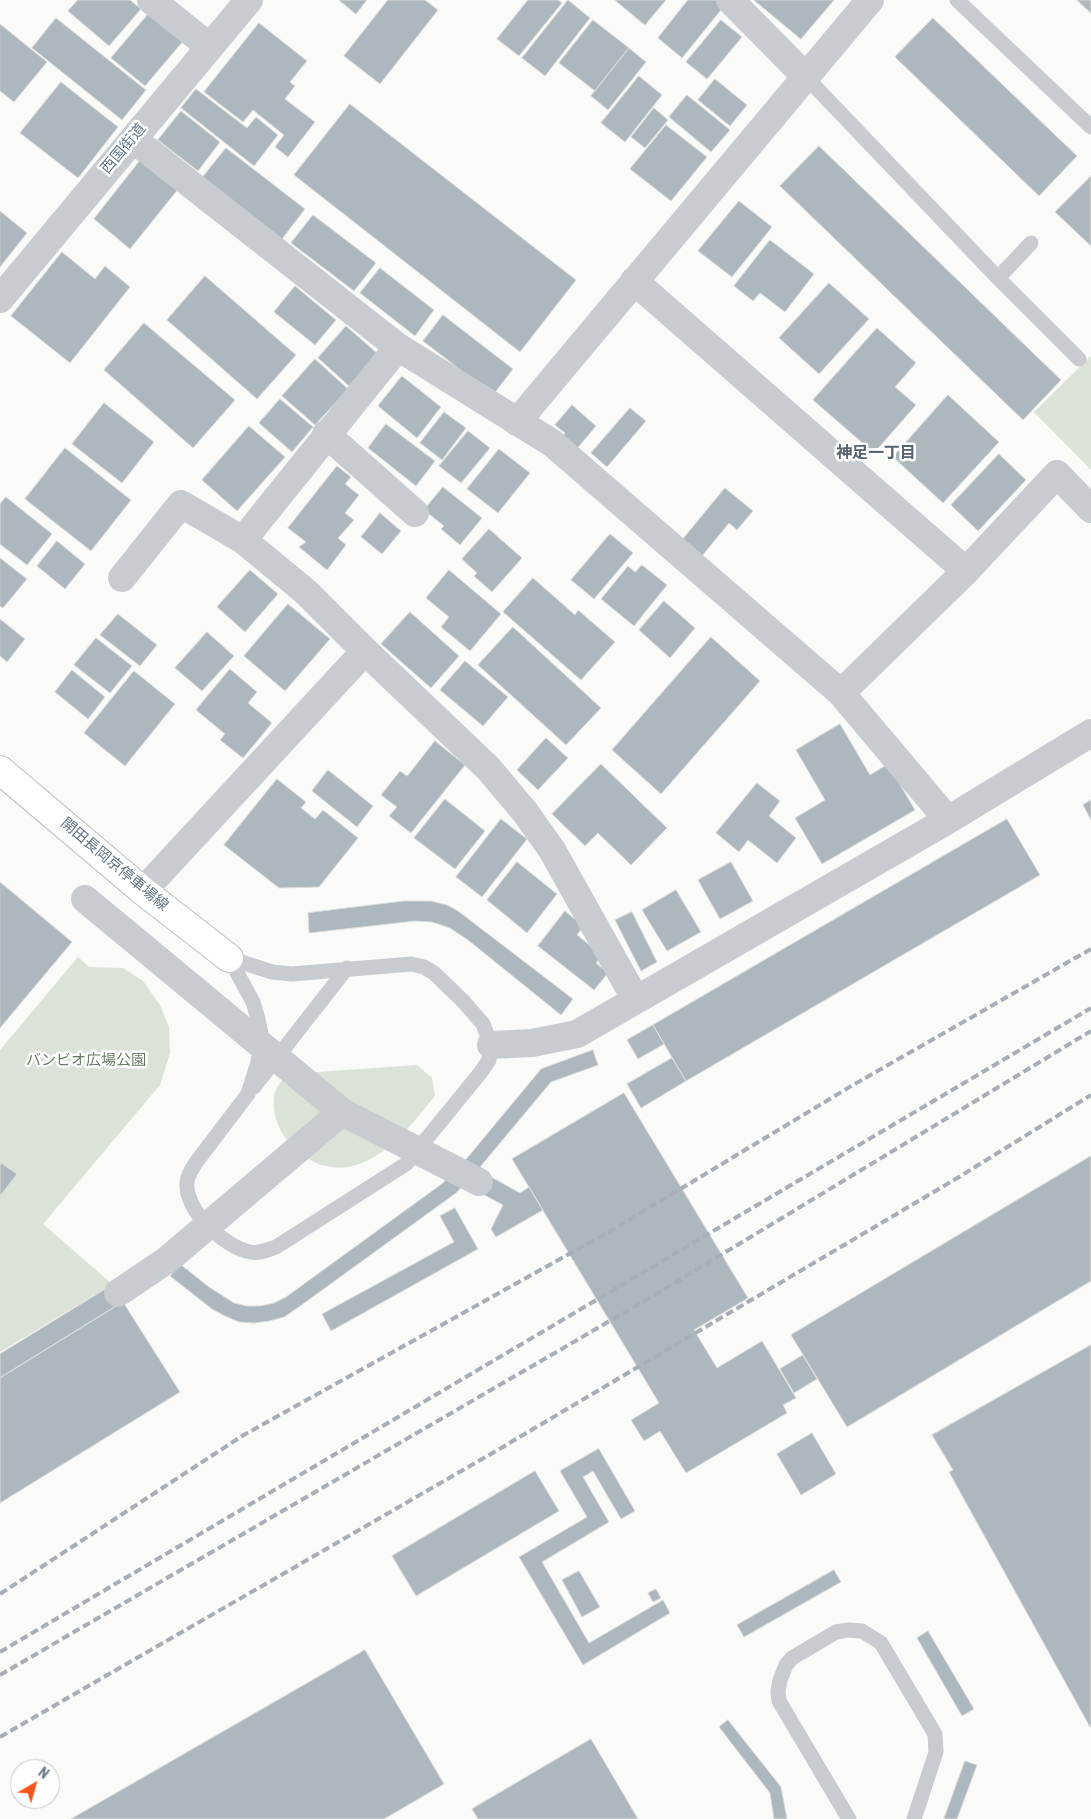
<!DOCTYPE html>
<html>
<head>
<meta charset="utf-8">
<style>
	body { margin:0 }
	#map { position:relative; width:1091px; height:1819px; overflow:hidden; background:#fafaf8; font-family:"Roboto Condensed",sans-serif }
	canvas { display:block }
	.north { position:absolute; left:10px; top:1759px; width:50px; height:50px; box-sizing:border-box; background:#fff; border:1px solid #c0c8cf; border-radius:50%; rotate:38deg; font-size:14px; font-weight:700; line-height:20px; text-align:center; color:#627586 }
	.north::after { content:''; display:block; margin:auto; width:18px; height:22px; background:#f5551d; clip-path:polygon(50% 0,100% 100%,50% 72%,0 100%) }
</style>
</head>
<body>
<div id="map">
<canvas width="1091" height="1819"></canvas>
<div class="north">N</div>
</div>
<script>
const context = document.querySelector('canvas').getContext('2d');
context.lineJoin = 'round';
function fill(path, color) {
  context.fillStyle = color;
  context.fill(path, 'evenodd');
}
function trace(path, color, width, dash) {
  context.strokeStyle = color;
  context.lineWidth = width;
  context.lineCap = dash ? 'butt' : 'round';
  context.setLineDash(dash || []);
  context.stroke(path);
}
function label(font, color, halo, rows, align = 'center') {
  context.font = font + ' "Roboto Condensed","Noto Sans JP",sans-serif';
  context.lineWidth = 5;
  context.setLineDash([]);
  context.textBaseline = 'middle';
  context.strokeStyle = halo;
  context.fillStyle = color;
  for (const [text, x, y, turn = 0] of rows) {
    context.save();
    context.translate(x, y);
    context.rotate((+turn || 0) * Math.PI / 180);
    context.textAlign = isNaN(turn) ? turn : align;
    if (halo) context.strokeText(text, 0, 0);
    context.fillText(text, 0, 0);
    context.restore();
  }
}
fill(new Path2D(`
	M 1091,356 L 1091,470 L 1034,412 Z
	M 78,957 L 89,967 L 123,968 L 143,981 L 160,1005 L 169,1027 L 170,1053 L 160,1085 L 43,1224 L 112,1284 L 0,1352 L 0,1050 Z
	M 417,1065 L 432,1078 L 435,1096 C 414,1121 390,1155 356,1165 C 315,1178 269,1139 274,1096 C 275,1088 283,1079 288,1074 Z`), '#dbe2d8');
const building = new Path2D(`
	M 78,0 L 130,0 L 141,9 L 109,46 L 68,11 Z
	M 339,0 L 367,0 L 356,14 Z
	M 388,0 L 425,0 L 438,10 L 380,84 L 344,56 Z
	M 528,0 L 558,0 L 562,3 L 519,56 L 497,39 Z
	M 568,0 L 590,18 L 545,76 L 522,58 Z
	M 615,0 L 666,0 L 645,25 Z
	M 688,0 L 718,0 L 725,5 L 682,58 L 658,38 Z
	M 754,0 L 834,0 L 801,39 Z
	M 1077,0 L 1091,0 L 1091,13 Z
	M 150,12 L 184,40 L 145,86 L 111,58 Z
	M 56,18 L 146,90 L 122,120 L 32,48 Z
	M 933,18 L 1077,156 L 1039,196 L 895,57 Z
	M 593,20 L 629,48 L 595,91 L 559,63 Z
	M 721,20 L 742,37 L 707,79 L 686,62 Z
	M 259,23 L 307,61 L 290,82 L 295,86 L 285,99 L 315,122 L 288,157 L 275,147 L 284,135 L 253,110 L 243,122 L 204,92 Z
	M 0,24 L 47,62 L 14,102 L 0,91 Z
	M 629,48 L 646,62 L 608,110 L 591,96 Z
	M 639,76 L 662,95 L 625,142 L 601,123 Z
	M 715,79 L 747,105 L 730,126 L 698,100 Z
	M 61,82 L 118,127 L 78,178 L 20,133 Z
	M 196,89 L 247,128 L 256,117 L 278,135 L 254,166 L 181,108 Z
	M 687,95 L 730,130 L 711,152 L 669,117 Z
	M 350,104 L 576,280 L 520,352 L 294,175 Z
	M 654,108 L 668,120 L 645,148 L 631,137 Z
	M 181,111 L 220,142 L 198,171 L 158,140 Z
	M 666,125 L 707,157 L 671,201 L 630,169 Z
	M 819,146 L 1061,380 L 1023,420 L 780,186 Z
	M 226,148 L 305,209 L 282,239 L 202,178 Z
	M 142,158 L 179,188 L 130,249 L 94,219 Z
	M 1091,176 L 1091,246 L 1055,212 Z
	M 739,201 L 772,227 L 732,277 L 698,251 Z
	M 0,211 L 27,233 L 0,267 Z
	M 313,215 L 376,263 L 354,291 L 291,243 Z
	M 770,240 L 814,274 L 785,312 L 760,293 L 753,301 L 734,286 Z
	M 62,252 L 95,279 L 105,266 L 130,287 L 70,363 L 11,316 Z
	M 380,268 L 434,310 L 415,336 L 360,293 Z
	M 205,276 L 296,355 L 257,399 L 167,320 Z
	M 829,283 L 869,319 L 819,374 L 779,338 Z
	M 295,286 L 336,320 L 315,345 L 274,312 Z
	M 443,315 L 513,369 L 493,395 L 423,341 Z
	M 144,323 L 235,400 L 193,448 L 104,370 Z
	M 346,326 L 378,354 L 349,386 L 318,358 Z
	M 877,328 L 916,363 L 895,387 L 916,405 L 874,453 L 813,400 Z
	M 315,359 L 348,389 L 315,425 L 282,396 Z
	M 402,376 L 441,407 L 417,438 L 378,406 Z
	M 948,395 L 999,442 L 943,503 L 893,457 Z
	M 280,399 L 313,427 L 292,452 L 259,423 Z
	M 104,403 L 154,442 L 122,483 L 72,444 Z
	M 572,405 L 596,426 L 575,451 L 560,439 L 565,433 L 555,425 Z
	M 630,408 L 646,421 L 607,467 L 591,453 Z
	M 444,412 L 466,428 L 442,460 L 420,443 Z
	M 386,424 L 435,461 L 416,486 L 368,448 Z
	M 249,426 L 285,457 L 237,511 L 202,480 Z
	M 468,431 L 490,448 L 461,483 L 439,466 Z
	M 65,448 L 131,500 L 91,551 L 25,499 Z
	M 499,449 L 530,473 L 498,513 L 467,489 Z
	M 999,454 L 1026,480 L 978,531 L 951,505 Z
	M 337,466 L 351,477 L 345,484 L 359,495 L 345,513 L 354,520 L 338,538 L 346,545 L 327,570 L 299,547 L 306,542 L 288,528 Z
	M 443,487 L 482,518 L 460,545 L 441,529 L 444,526 L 424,510 Z
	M 725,488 L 753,511 L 737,530 L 729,523 L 702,556 L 683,539 Z
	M 6,497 L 52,534 L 27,565 L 0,544 L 0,504 Z
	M 380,513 L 401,531 L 382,554 L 361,537 Z
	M 489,529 L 522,558 L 492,592 L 474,576 L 477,573 L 462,559 Z
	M 610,534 L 633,553 L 594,599 L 571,580 Z
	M 57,541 L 85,564 L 65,589 L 37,566 Z
	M 0,558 L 27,579 L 3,608 L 0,606 Z
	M 642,565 L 667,585 L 634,626 L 601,599 L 628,566 L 635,572 Z
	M 250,570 L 278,594 L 245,632 L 217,607 Z
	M 449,570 L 501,614 L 470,651 L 441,627 L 449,617 L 426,598 Z
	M 533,578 L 575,615 L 578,610 L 615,642 L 581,680 L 503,612 Z
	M 664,601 L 695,628 L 670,658 L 639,630 Z
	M 288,604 L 330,639 L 285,691 L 244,656 Z
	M 410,612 L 459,656 L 431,688 L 381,644 Z
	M 118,614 L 157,645 L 140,666 L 100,635 Z
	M 0,619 L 25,639 L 7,662 L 0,656 Z
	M 513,627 L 601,708 L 566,745 L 478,665 Z
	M 207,632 L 234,656 L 202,691 L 175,668 Z
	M 711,637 L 760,681 L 661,794 L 612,750 Z
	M 96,638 L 132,666 L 110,693 L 74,665 Z
	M 465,661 L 508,697 L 483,726 L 440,690 Z
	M 230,669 L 257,692 L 248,703 L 272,723 L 243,758 L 220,740 L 225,734 L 196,710 Z
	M 72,670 L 105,697 L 88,719 L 55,692 Z
	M 134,671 L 175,704 L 125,766 L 84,733 Z
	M 840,724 L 870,775 L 888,764 L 915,810 L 822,864 L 795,818 L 825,800 L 796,750 Z
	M 546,738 L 568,758 L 538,790 L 517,770 Z
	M 435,741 L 465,765 L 411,833 L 389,816 L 397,807 L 381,795 L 400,771 L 407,776 Z
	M 601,764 L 667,828 L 631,865 L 598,833 L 585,846 L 552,814 Z
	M 328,770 L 373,806 L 357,827 L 312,791 Z
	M 277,779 L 306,802 L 301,808 L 315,819 L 323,810 L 358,838 L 319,887 L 279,888 L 224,845 Z
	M 757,783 L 780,801 L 769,816 L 796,838 L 777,863 L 748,840 L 739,852 L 716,833 Z
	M 445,799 L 485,831 L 455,869 L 414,838 Z
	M 1091,800 L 1091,820 L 1083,805 Z
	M 501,819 L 527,839 L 482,897 L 456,877 Z
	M 1007,819 L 1040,875 L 686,1081 L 653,1025 Z
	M 517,862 L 557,894 L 527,933 L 487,900 Z
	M 731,862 L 753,901 L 720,919 L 698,880 Z
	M 0,882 L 72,942 L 0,1028 Z
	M 676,890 L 701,932 L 667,951 L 642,910 Z
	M 404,901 L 431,901 L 447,905 L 458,911 L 573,999 L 561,1015 L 468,940 L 450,928 L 432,922 L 415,921 L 309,933 L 308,913 Z
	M 565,911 L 583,926 L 577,935 L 602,955 L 596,963 L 608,973 L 594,990 L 538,946 Z
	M 632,912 L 657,962 L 641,971 L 615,920 Z
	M 653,1025 L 664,1044 L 638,1059 L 627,1040 Z
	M 593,1050 L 598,1065 L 551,1082 L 480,1167 L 456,1193 L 296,1309 L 284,1317 L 269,1321 L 254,1323 L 239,1322 L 225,1316 L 212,1309 L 170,1276 L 180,1264 L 209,1287 L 234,1303 L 247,1306 L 260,1306 L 274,1303 L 286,1297 L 443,1183 L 468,1157 L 541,1069 Z
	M 672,1058 L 686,1081 L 641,1108 L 627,1084 Z
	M 624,1093 L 748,1298 L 694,1330 L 717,1368 L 762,1341 L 796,1398 L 783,1405 L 787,1413 L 686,1473 L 660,1431 L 644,1441 L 631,1420 L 659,1403 L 512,1159 Z
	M 1091,1156 L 1091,1281 L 847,1427 L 791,1335 Z
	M 1,1163 L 17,1174 L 0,1196 L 0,1165 Z
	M 484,1173 L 520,1193 L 529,1187 L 543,1210 L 496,1237 L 491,1229 L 503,1205 L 475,1190 Z
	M 455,1208 L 478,1249 L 331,1331 L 322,1314 L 454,1242 L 440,1216 Z
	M 112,1285 L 123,1302 L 0,1378 L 0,1354 Z
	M 123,1302 L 180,1392 L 0,1503 L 0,1378 Z
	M 1091,1345 L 1091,1727 L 1090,1727 L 949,1472 L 953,1470 L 932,1435 Z
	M 803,1355 L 817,1379 L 794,1393 L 780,1369 Z
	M 812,1433 L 836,1474 L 801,1495 L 777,1454 Z
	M 598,1449 L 599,1449 L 635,1511 L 621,1519 L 593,1471 L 583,1477 L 609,1522 L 542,1562 L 589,1643 L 663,1600 L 670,1613 L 583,1665 L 519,1557 L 587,1517 L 560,1471 Z
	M 535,1471 L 559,1511 L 416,1596 L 392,1556 Z
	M 834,1570 L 841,1582 L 744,1637 L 737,1625 Z
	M 579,1571 L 600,1607 L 582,1617 L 562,1580 Z
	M 656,1589 L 661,1598 L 653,1602 L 648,1593 Z
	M 928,1631 L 974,1709 L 962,1716 L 917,1638 Z
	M 365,1650 L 444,1784 L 384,1819 L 71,1819 Z
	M 728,1720 L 781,1787 L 787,1819 L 774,1819 L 770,1793 L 719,1727 Z
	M 591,1739 L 638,1819 L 478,1819 L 472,1809 Z
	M 965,1761 L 977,1765 L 957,1819 L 944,1819 Z`);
fill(building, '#adb7be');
trace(building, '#dcdcda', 1);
const secondary = new Path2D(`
	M 0,770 L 143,891 L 229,958`);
trace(secondary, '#b9bfc5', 30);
trace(new Path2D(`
	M 957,0 L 1091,127
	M 805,76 L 998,278 L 1079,359
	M 998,278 L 1031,243
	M 229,958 L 272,972 L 292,974 L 411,964 L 424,967 L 434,973 L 463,1001 L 483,1024 L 491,1045 L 489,1060 L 481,1072 L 406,1164 L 276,1247 C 267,1250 259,1254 250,1252 C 224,1247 184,1210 187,1182 C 188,1174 193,1167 197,1161 L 248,1094 L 258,1062 L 262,1039 L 258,1019 L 253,1002 Z
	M 254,1087 L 347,968
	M 849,1819 L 779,1701 L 778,1691 L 780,1680 L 786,1665 L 792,1658 L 836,1632 L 848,1630 L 862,1631 L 881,1643 L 935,1734 L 936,1752 L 914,1819`), '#c8ccd0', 15);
trace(new Path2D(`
	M 151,0 L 210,47
	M 730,0 L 805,76
	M 133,139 L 398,347 L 552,443 L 841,693 L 948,820
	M 634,281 L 966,571
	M 0,299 L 249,0
	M 517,422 L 870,0
	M 326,434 L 415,513
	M 243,540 L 306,592 L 365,651
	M 122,578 L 181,504 L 243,540 L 398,347
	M 841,693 L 966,571 L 1057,474 L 1091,509
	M 143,891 L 365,651 L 488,768 L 525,812 L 552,850 L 636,1000
	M 491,1045 L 532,1043 L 577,1034 L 948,820 L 1091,733`), '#c8ccd0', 28);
trace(secondary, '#fff', 28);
trace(new Path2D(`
	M 0,1594 L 242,1436 L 614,1229 L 853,1085 L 1091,949
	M 0,1652 L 1091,1008
	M 0,1675 L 658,1293 L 1091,1031
	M 0,1737 L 496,1451 L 959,1177 L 1091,1095`), '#a7aeb5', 4, [8, 4]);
trace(new Path2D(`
	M 85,899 L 342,1112 L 479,1182
	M 118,1293 L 167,1260 L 342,1112`), '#c8ccd0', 28);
label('15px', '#627586', '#fff', [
	["西国街道",124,149,-50],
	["開田長岡京停車場線",114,865,40]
]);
label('15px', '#667c62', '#fff', [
	["バンビオ広場公園",86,1061]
]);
label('bold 16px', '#556370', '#fff', [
	["神足一丁目",876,454]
]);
</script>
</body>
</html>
